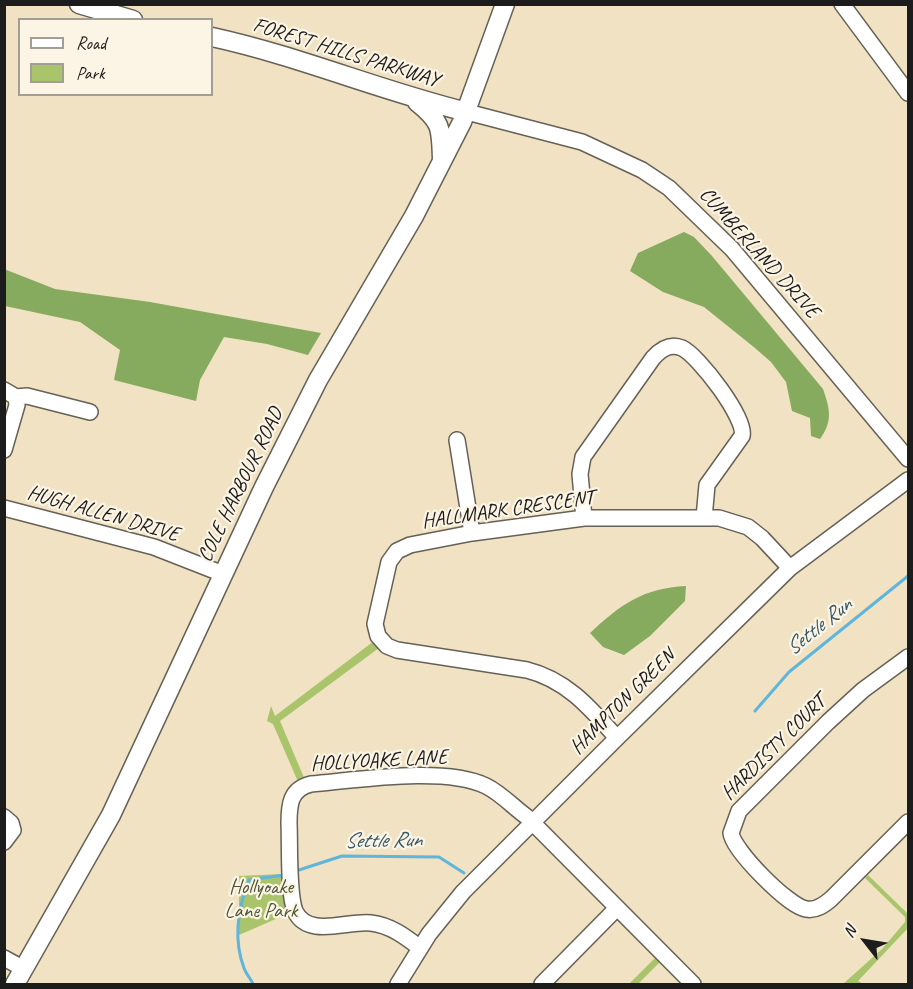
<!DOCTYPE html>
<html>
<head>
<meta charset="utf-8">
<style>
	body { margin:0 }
	#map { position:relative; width:913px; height:989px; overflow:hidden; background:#f0e2c3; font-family:Caveat,sans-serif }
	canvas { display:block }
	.frame { position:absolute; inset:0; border:6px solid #1c1c1c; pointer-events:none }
	.legend { position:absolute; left:18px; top:18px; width:195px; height:78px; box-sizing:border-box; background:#fcf5e5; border:2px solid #a29e95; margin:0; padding:8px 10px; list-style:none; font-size:18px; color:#1c1c1c }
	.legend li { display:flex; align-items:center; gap:12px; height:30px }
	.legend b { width:30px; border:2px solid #a29e95 }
	.north { position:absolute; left:835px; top:911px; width:60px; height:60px; -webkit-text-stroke:4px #fcf5e5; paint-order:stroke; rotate:301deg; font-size:16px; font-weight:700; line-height:24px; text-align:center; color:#1c1c1c }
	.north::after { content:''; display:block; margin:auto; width:21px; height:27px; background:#1c1c1c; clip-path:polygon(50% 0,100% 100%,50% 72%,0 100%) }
</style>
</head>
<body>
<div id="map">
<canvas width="913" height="989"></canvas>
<div class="frame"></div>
<ul class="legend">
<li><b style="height:8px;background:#fff"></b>Road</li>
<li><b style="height:16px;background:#a9c46a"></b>Park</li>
</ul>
<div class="north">N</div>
</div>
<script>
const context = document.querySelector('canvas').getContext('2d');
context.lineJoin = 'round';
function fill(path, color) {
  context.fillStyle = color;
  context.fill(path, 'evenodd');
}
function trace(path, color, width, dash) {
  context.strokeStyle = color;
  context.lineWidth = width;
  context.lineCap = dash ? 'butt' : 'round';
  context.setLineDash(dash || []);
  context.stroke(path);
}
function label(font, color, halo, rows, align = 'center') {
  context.font = font + ' Caveat,sans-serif';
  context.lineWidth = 4.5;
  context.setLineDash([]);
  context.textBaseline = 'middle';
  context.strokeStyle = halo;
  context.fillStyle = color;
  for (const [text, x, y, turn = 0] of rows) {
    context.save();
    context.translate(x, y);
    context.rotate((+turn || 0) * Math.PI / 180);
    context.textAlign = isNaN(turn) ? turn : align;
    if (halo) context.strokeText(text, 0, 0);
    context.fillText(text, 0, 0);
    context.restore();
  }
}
fill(new Path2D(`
	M 374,641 L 379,648 L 280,721 L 305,780 L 299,784 L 273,724 L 267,721 L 271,706 L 275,716 Z
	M 282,874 L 285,915 L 239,935 L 239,876 Z
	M 868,875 L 908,914 L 908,928 L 858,981 L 863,984 L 843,984 L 882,949 L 905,922 L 905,917 L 865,878 Z
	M 656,957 L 661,961 L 638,984 L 629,984 Z`), '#a9c46a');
fill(new Path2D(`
	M 684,232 L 694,237 L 712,256 L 823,389 C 830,409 833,421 820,439 L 811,436 L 810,418 L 792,411 L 786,382 L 771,362 L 755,348 L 704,307 L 663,292 L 630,271 L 638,253 Z
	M 4,269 L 55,289 L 150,302 L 321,333 L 308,355 L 267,344 L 224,337 L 200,380 L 196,401 L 114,380 L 120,350 L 80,322 L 5,306 Z
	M 686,586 L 685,601 L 650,636 L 624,655 L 603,647 L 590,633 C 620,605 643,588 686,586 Z`), '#86aa5e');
trace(new Path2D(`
	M 755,711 L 789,672 L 908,576
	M 299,870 L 342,856 L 439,857 L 464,873
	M 253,984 C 251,979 246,974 244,968 C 233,939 238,908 249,880 L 284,875`), '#5fb5db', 3);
const minor = new Path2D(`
	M 842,4 L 908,93
	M 467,112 L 582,142 L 642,170 L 669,188 L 732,249 L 908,459
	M 4,390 L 16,397 L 27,396 L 90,412
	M 457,440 L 472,533
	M 4,450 L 17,405 L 16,397
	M 4,508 L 154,547 L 223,574
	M 584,518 L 580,474 L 583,457 L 653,358 C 661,349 670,343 682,348 C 698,355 747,419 742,436 L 707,485 L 704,518
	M 908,657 L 863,690 L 828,722 L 739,811 L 731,833 C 733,850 788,906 806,909 C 816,911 824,905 831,899 L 908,822
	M 617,738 C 591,709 567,680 527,670 L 397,650 L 387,646 L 378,636 L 375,624 L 389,562 L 397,551 L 410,545 L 472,533 L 584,518 L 719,518 L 748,527 L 762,538 L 790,568
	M 4,817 L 11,823 L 13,830 L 4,842
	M 420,948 C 406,937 390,925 371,923 C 348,920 308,939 295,911 C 288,894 290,843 289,823 C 289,805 290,789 311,784 C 358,780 445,766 486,786 C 502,794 513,807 527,817 L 693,984
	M 4,958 L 24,969
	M 398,984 L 429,934 L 463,892 L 617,738 L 790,568 L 908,480
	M 542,984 L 616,909`);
const major = new Path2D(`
	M 79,4 L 133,20
	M 212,37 C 299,56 381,91 467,112
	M 417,102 C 442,122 441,128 442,160
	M 15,984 L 111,815 L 264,487 L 318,380 L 414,216 L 462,122 L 505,4`);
trace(minor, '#666156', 18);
trace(major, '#666156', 21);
trace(minor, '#fff', 15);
trace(major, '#fff', 18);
label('21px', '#1c1c1c', '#fcf5e5', [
	["FOREST HILLS PARKWAY",346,53,17],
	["CUMBERLAND DRIVE",759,253,48],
	["COLE HARBOUR ROAD",241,485,-64],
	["HALLMARK CRESCENT",508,510,-8],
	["HUGH ALLEN DRIVE",103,514,16],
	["HAMPTON GREEN",623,702,-45],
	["HARDISTY COURT",774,748,-45],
	["HOLLYOAKE LANE",379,761,-3]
]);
label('21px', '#4d5737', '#fcf5e5', [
	["Hollyoake",261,887],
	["Lane Park",261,911]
]);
label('italic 22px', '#375968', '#fcf5e5', [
	["Settle Run",819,627,-39],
	["Settle Run",383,841,-1]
]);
</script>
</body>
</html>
